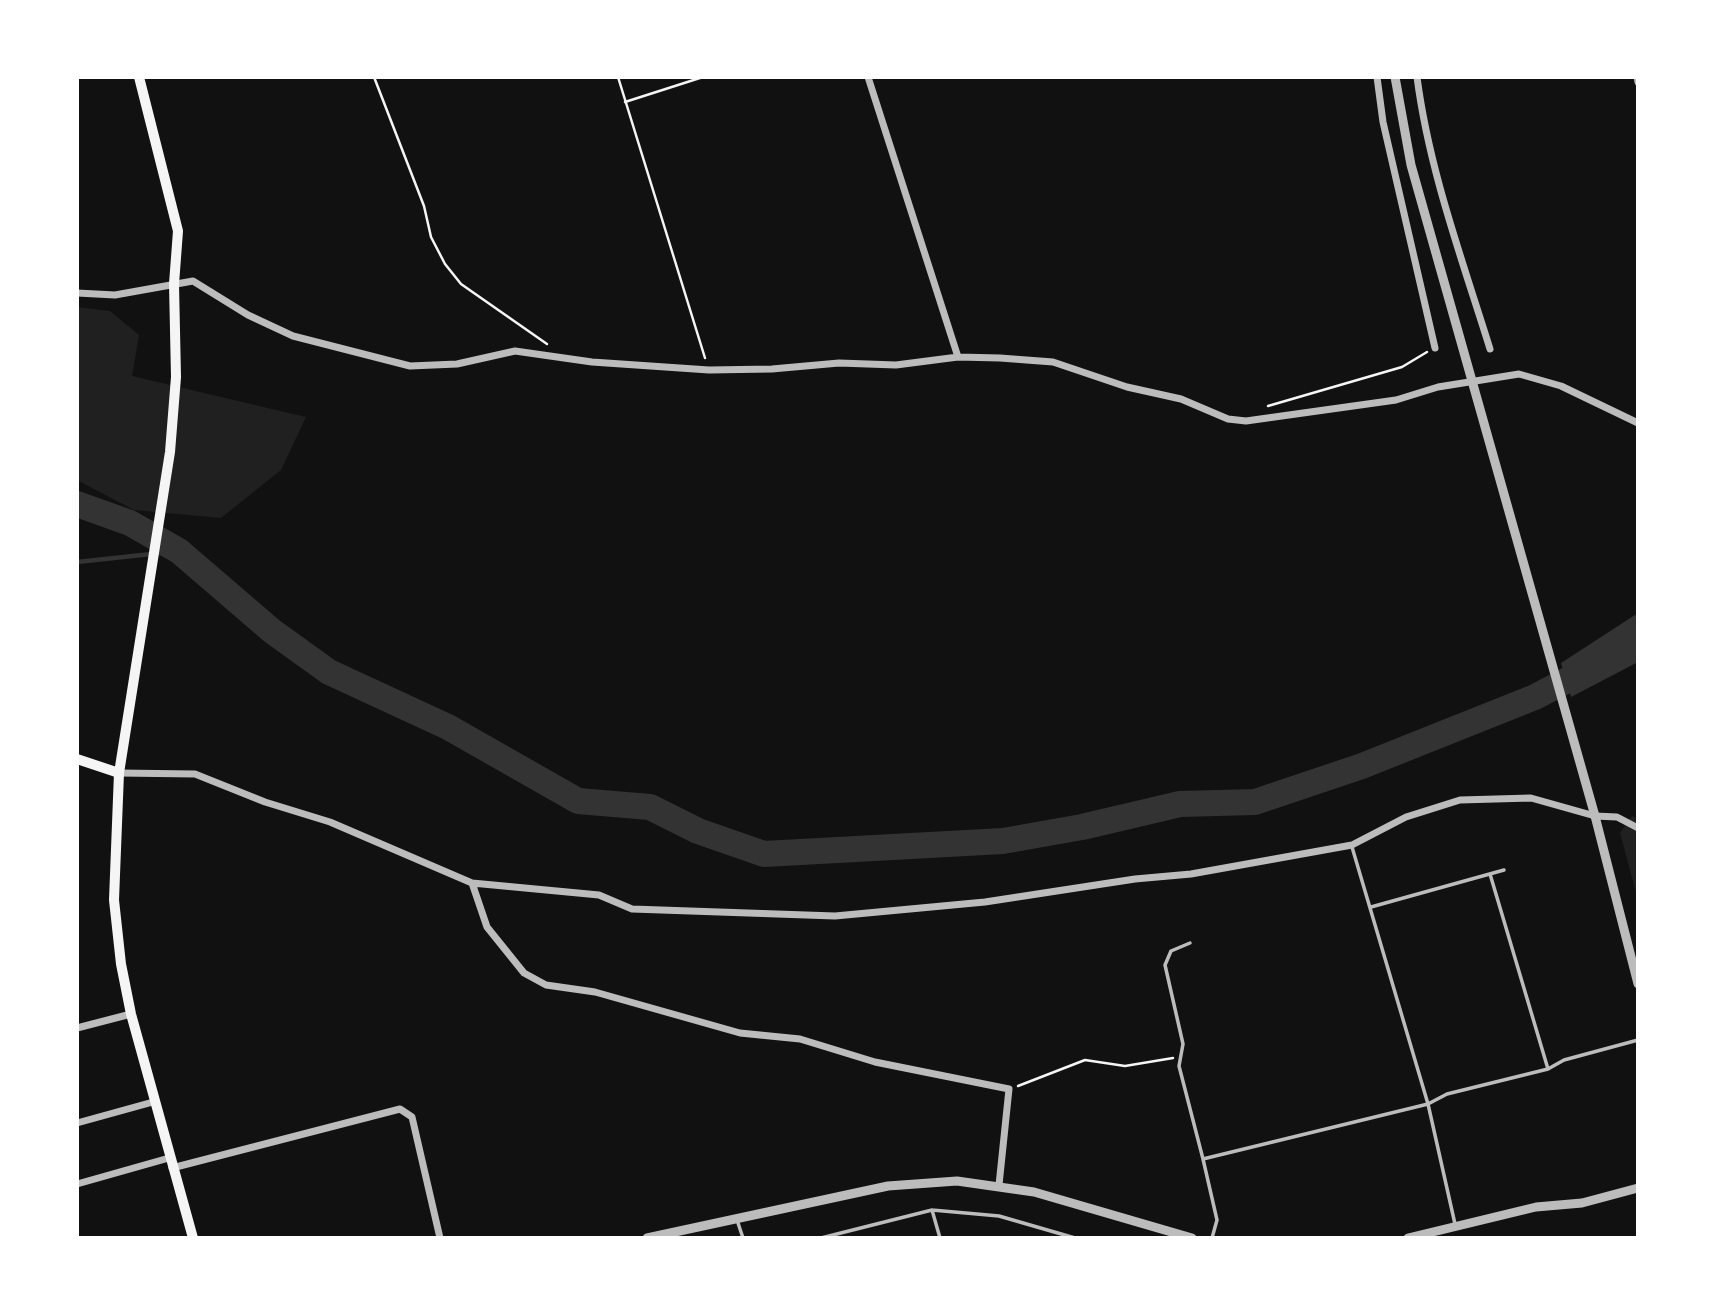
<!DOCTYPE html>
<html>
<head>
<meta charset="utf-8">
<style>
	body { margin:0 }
	#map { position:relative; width:1715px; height:1315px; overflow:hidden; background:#111; font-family:"Fira Sans",sans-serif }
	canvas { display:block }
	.frame { position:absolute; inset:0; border:79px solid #fff; pointer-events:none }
</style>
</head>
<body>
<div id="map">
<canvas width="1715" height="1315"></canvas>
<div class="frame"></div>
</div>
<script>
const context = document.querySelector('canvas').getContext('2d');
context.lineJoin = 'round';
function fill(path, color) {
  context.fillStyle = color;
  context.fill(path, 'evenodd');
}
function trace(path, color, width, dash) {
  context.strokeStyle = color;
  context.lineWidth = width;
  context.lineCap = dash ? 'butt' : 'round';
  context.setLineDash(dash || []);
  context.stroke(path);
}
fill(new Path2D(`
	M 77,307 L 110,311 L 139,335 L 132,376 L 306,417 L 281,470 L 221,518 L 134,510 L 77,480 Z
	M 1632,816 L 1638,819 L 1638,900 L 1620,833 Z`), '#202020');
fill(new Path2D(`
	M 1638,613 L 1638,662 L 1571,697 L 1561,663 Z`), '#333');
trace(new Path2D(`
	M 77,562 L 179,551`), '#333', 4.5);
trace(new Path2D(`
	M 77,504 L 130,523 L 179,551 L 272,631 L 329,672 L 448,727 L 578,801 L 650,807 L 698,831 L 764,854 L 1003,841 L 1082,827 L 1180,804 L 1255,802 L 1362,766 L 1535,697 L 1577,675 L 1638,637`), '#333', 26);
trace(new Path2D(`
	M 374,77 L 424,206 L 431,237 L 445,264 L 461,284 L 547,344
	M 618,77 L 705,358
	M 625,102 L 703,77
	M 1268,406 L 1402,367 L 1427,352
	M 1018,1086 L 1085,1060 L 1125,1066 L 1173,1058`), '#f5f5f5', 2.5);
trace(new Path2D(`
	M 1352,847 L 1428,1104 L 1455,1224
	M 1490,874 L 1548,1069
	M 1371,907 L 1504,870
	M 1190,943 L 1171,951 L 1165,965 L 1183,1044 L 1179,1066 L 1203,1159 L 1428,1104 L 1447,1094 L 1548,1069 L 1564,1060 L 1638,1040
	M 1203,1159 L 1217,1220 L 1212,1238
	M 932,1210 L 940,1238
	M 737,1220 L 743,1238
	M 821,1238 L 932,1210 L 999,1216 L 1075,1238`), '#bcbcbc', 3.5);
trace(new Path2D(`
	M 868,77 L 958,357
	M 1377,77 L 1383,122 L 1435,348
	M 1417,77 C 1429,170 1462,259 1490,349
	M 1637,77 L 1638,82
	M 77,293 L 115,295 L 193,281 L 248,315 L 293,336 L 410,366 L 457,364 L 515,351 L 592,362 L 709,370 L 772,369 L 839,363 L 896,365 L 958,357 L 1000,358 L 1053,362 L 1127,387 L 1181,399 L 1228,419 L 1246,421 L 1396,400 L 1438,387 L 1519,374 L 1561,386 L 1638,423
	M 119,773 L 195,774 L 265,802 L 330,822 L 472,883 L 599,895 L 632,909 L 835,916 L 985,902 L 1135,879 L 1191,874 L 1352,845 L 1406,817 L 1460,800 L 1531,798 L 1595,816 L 1617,817 L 1638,828
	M 472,883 L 487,927 L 524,973 L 546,985 L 595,992 L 740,1033 L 800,1039 L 875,1062 L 1009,1089 L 999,1185
	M 77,1028 L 131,1014
	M 77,1123 L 153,1102
	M 172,1168 L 400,1109 L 412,1117 L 440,1238
	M 77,1184 L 169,1158`), '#bcbcbc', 7);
trace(new Path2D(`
	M 1395,77 L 1411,165 L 1595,816 L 1638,984
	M 647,1238 L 888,1186 L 957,1181 L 1034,1192 L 1192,1238
	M 1408,1238 L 1536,1207 L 1582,1203 L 1638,1188`), '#bcbcbc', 9);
trace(new Path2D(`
	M 77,759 L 119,773`), '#f5f5f5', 10);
trace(new Path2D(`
	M 139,77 L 178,231 L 174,284 L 176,377 L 170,452 L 119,773 L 114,900 L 121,964 L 131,1014 L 193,1238`), '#f5f5f5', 10);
</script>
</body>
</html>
